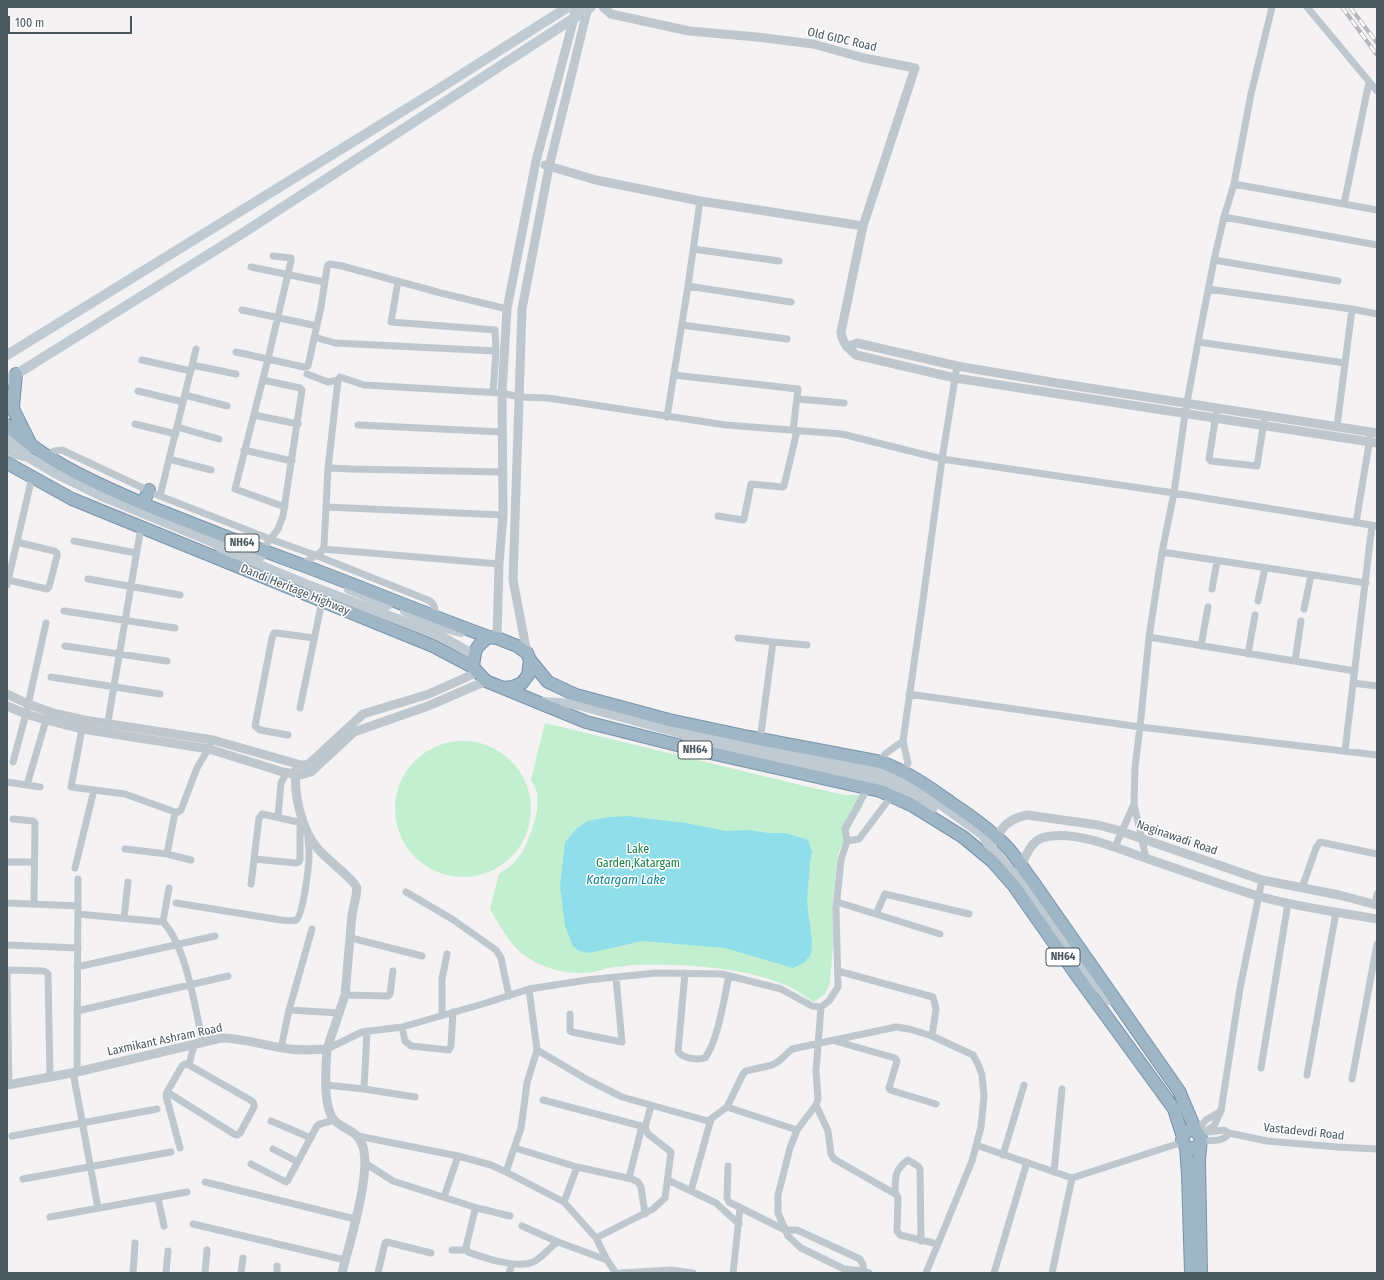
<!DOCTYPE html>
<html>
<head>
<meta charset="utf-8">
<style>
	body { margin:0 }
	#map { position:relative; width:1384px; height:1280px; overflow:hidden; background:#f4f2f2; font-family:"Fira Sans Condensed",sans-serif }
	canvas { display:block }
	.frame { position:absolute; inset:0; border:8px solid #4a575f; pointer-events:none }
	.scale { position:absolute; left:8px; top:16px; width:124px; height:18px; box-sizing:border-box; border:2px solid #4a575f; border-top:0; padding-left:5px; font-size:12px; line-height:14px; white-space:nowrap; color:#4a575f; -webkit-text-stroke:3px #fff; paint-order:stroke }
</style>
</head>
<body>
<div id="map">
<canvas width="1384" height="1280"></canvas>
<div class="frame"></div>
<div class="scale">100 m</div>
</div>
<script>
const context = document.querySelector('canvas').getContext('2d');
context.lineJoin = 'round';
function fill(path, color) {
  context.fillStyle = color;
  context.fill(path, 'evenodd');
}
function trace(path, color, width, dash) {
  context.strokeStyle = color;
  context.lineWidth = width;
  context.lineCap = dash ? 'butt' : 'round';
  context.setLineDash(dash || []);
  context.stroke(path);
}
function label(font, color, halo, rows, align = 'center') {
  context.font = font + ' "Fira Sans Condensed",sans-serif';
  context.lineWidth = 3;
  context.setLineDash([]);
  context.textBaseline = 'middle';
  context.strokeStyle = halo;
  context.fillStyle = color;
  for (const [text, x, y, turn = 0] of rows) {
    context.save();
    context.translate(x, y);
    context.rotate((+turn || 0) * Math.PI / 180);
    context.textAlign = isNaN(turn) ? turn : align;
    if (halo) context.strokeText(text, 0, 0);
    context.fillText(text, 0, 0);
    context.restore();
  }
}
fill(new Path2D(`
	M 545,723 L 813,788 L 845,795 L 858,795 L 863,799 L 863,806 L 851,826 L 838,854 L 833,900 L 834,932 L 830,983 L 825,994 L 814,1002 C 805,997 797,990 788,986 C 743,967 687,964 638,965 C 628,965 618,967 608,968 C 600,970 592,973 584,973 C 562,974 534,966 517,949 C 506,937 498,923 490,909 L 499,874 L 513,864 L 523,851 L 532,830 L 537,811 L 537,792 L 531,780 Z
	M395 809a68 68 0 1 1 136 0a68 68 0 1 1-136 0Z`), '#c3efd1');
fill(new Path2D(`
	M 627,816 L 686,823 L 726,831 L 749,830 L 769,833 L 785,833 L 808,840 L 812,852 L 810,862 L 807,901 L 812,942 L 811,954 L 805,962 L 793,968 L 725,948 L 642,941 L 589,953 L 579,951 L 573,946 L 565,926 L 560,886 L 565,842 L 577,828 L 588,821 L 609,817 Z`), '#91deeb');
const trunk = new Path2D(`
	M 16,374 L 13,406 L 14,411 L 30,443
	M 7,425 C 47,463 102,486 153,508 C 200,527 247,545 294,562 C 359,586 423,613 489,637
	M 7,463 L 72,499 L 433,646 L 473,667
	M 143,503 L 149,490
	M 489,637 L 497,638 L 517,646 L 527,653 L 530,660 L 528,675 L 522,683 L 513,687 L 503,688 L 486,681 L 473,667 C 475,649 475,647 489,637 Z
	M 530,660 L 548,682 L 576,695 L 669,720 L 749,737 L 881,762 C 906,771 928,786 950,802 C 968,814 987,827 1003,843 C 1014,853 1022,867 1031,879 L 1179,1091 L 1196,1131
	M 503,688 L 586,722 L 697,750 L 880,791 L 913,806 L 963,837 L 992,861 L 1014,886 L 1075,973 L 1174,1109 L 1183,1137
	M 1200,1144 C 1196,1148 1192,1149 1186,1147 L 1182,1140 L 1184,1134 L 1189,1130 L 1192,1130 L 1197,1132 L 1201,1138 L 1199,1160 L 1201,1273
	M 1186,1147 L 1188,1174 L 1191,1273`);
trace(trunk, '#7793ab', 14);
trace(new Path2D(`
	M 1307,7 L 1377,91
	M 1234,184 L 1377,210
	M 1344,204 L 1369,82
	M 1224,217 L 1377,245
	M 693,249 L 779,261
	M 273,256 L 291,258 L 291,261 L 268,359 L 235,489 L 285,507
	M 1214,260 L 1338,281
	M 251,267 L 324,282
	M 398,281 L 391,322 L 495,330 L 496,351 L 493,392
	M 688,286 L 791,302
	M 1208,289 L 1352,309 L 1377,314
	M 242,310 L 317,326
	M 682,325 L 787,339
	M 314,337 L 335,343 L 496,351
	M 1198,342 L 1345,363
	M 236,352 L 304,367 L 308,366 L 321,307 L 327,268 L 328,265 L 330,264 L 342,266 L 441,293 L 507,309
	M 142,360 L 191,371
	M 192,365 L 236,374
	M 307,374 L 328,382 L 338,380
	M 674,375 L 798,389 L 793,431
	M 138,391 L 183,402
	M 185,395 L 227,406
	M 798,399 L 844,403
	M 1217,408 L 1209,459 L 1211,461 L 1257,466 L 1265,415
	M 254,415 L 298,424
	M 667,417 L 688,286 L 700,201
	M 135,424 L 176,434
	M 358,425 L 503,432
	M 1337,426 L 1352,309
	M 177,427 L 219,439
	M 244,450 L 292,461
	M 50,458 L 54,451 L 62,450 L 160,496 L 270,539 L 315,555 L 428,600 C 436,604 435,610 436,618
	M 169,459 L 211,470
	M 328,468 L 351,469 L 502,472
	M 160,496 L 196,349
	M 327,507 L 503,515
	M 718,516 L 743,520 L 744,519 L 751,484 L 782,487 L 784,486 L 797,431
	M 1356,523 L 1370,438
	M 74,541 L 136,553
	M 323,549 L 499,564
	M 262,550 L 278,529 L 283,516 L 302,390 L 300,388 L 263,380
	M 1162,552 L 1366,583
	M 301,565 L 321,552 L 323,549 L 324,546 L 328,468 L 338,380 L 340,377 L 364,385 L 502,393 L 520,397 L 548,398 L 726,425 L 842,434 L 942,459 L 1174,493 L 1377,526
	M 88,579 L 180,595
	M 8,580 L 47,589 L 49,587 L 57,556 L 57,553 L 54,551 L 17,542
	M 7,585 L 32,477
	M 1212,589 L 1217,561
	M 1258,601 L 1265,568
	M 1304,609 L 1311,575
	M 64,611 L 175,628
	M 1149,637 L 1355,671
	M 738,638 L 773,642 L 807,645
	M 65,646 L 167,661
	M 1201,646 L 1208,607
	M 1248,654 L 1255,615
	M 1295,661 L 1301,621
	M 51,677 L 160,694
	M 1353,683 L 1377,686
	M 909,694 L 1140,727 L 1377,755
	M 300,708 L 322,601
	M 82,729 L 71,787 L 125,794 L 175,812 L 178,812 L 181,810 L 197,768 L 210,746
	M 106,733 L 141,527
	M 288,735 L 260,730 L 255,726 L 272,638 L 274,633 L 277,633 L 314,638
	M 760,741 L 773,642
	M 1345,751 L 1372,525
	M 13,762 L 26,714 L 46,623
	M 879,765 L 885,754 L 903,741
	M 903,774 L 908,763 L 903,741 L 923,600 L 942,459 L 957,366
	M 7,782 L 40,787
	M 27,785 L 46,720
	M 175,812 L 167,854 L 191,860
	M 278,817 L 281,783 L 287,772
	M 13,819 L 33,821 L 35,823 L 34,904
	M 847,841 L 859,839 L 893,794
	M 1115,847 L 1134,804
	M 125,849 L 167,854
	M 1146,858 L 1134,804 L 1135,767 L 1140,727 L 1149,637 L 1162,552 L 1174,493 L 1185,414 L 1198,342 L 1214,260 L 1224,217 L 1234,184 L 1251,94 L 1272,7
	M 7,862 L 34,862
	M 75,868 L 94,790
	M 251,884 L 259,818 L 262,814 L 298,822 L 300,825 L 300,859 L 299,862 L 296,863 L 254,859
	M 1302,888 L 1316,848 L 1320,842 L 1377,854
	M 406,892 L 452,919 L 496,950 L 501,958 L 509,996
	M 837,902 L 940,934
	M 7,903 L 78,906
	M 176,903 L 281,920 C 285,920 292,922 296,920 C 303,916 309,866 309,856 C 309,849 308,842 308,834
	M 1375,905 L 1377,894
	M 78,914 L 163,922 C 187,947 195,1009 203,1043
	M 876,914 L 885,894 L 969,914
	M 124,918 L 128,882
	M 163,922 L 169,888
	M 351,938 L 422,956
	M 7,945 L 78,948
	M 77,967 L 215,936
	M 838,971 L 933,997 L 936,1009 L 932,1036
	M 685,973 L 678,1051 C 682,1059 698,1060 705,1058 C 718,1041 724,998 729,976
	M 345,995 L 388,996 L 390,994 L 393,971
	M 821,1007 L 816,1071 L 818,1099 L 816,1105 L 797,1130 L 790,1148 L 778,1195 L 778,1213 L 788,1236 L 801,1248 L 844,1269 L 864,1271 L 869,1273
	M 289,1010 L 340,1013
	M 77,1011 L 228,976
	M 570,1014 L 570,1031 L 572,1032 L 622,1042 L 616,978
	M 442,1015 L 442,979 L 447,954
	M 402,1027 L 405,1041 L 411,1046 L 449,1050 L 451,1046 L 453,1012
	M 835,1041 L 895,1058 L 897,1061 L 889,1088 L 890,1090 L 936,1104
	M 281,1048 L 289,1010 L 312,929
	M 327,1049 L 362,1032 L 402,1027 L 486,1003 L 529,989 L 587,980 L 656,973 L 722,974 L 781,989 L 812,1006 L 821,1007 L 829,1001 L 838,987 L 836,908 L 841,860 L 847,841 L 845,829 L 868,787
	M 537,1050 L 588,1080 L 622,1097 L 708,1121 L 727,1107 L 743,1074 L 746,1071 L 772,1065 L 779,1061 L 792,1049 L 896,1027 L 909,1029 L 932,1036 L 973,1055 L 978,1064 L 982,1075 L 984,1096 L 981,1127 L 972,1161 L 926,1273
	M 1261,1068 L 1288,903
	M 73,1072 L 98,1208
	M 77,1072 L 78,879
	M 1307,1075 L 1336,912
	M 1352,1079 L 1377,944
	M 9,1084 L 7,974 L 8,971 L 10,970 L 43,971 L 46,972 L 48,974 L 50,1077
	M 326,1085 L 364,1089 L 415,1097
	M 364,1089 L 367,1031
	M 167,1092 L 234,1134 L 237,1135 L 240,1133 L 254,1107 L 254,1104 L 252,1101 L 189,1065
	M 543,1100 L 645,1127
	M 816,1105 L 828,1131 L 831,1154 L 834,1159 L 897,1195 L 898,1199 L 897,1231 L 900,1235 L 938,1244
	M 727,1107 L 797,1130
	M 271,1121 L 311,1138
	M 1196,1131 L 1206,1120 L 1221,1111
	M 1208,1132 L 1224,1130 L 1229,1133 L 1267,1141 L 1337,1147 L 1377,1149
	M 1199,1134 L 1214,1126 L 1221,1111 L 1240,988 L 1262,880
	M 12,1136 L 157,1109
	M 358,1136 L 458,1156 L 491,1165 L 506,1172 L 564,1202 L 596,1238 L 607,1260 L 616,1273
	M 1201,1141 C 1211,1140 1223,1143 1229,1133
	M 976,1145 L 1072,1178
	M 180,1148 L 166,1096 L 167,1092 L 182,1066 L 185,1064 L 189,1065 L 194,1045
	M 515,1148 L 577,1167 L 632,1179 L 638,1182 L 641,1187 L 645,1214
	M 273,1149 L 298,1162
	M 1003,1155 L 1024,1085
	M 365,1163 L 393,1181 L 474,1207 L 475,1210 L 466,1247 L 468,1252 C 485,1258 516,1269 533,1262 C 541,1259 548,1249 555,1244 L 558,1242 L 607,1260
	M 251,1164 L 286,1182 L 288,1180 L 317,1126 L 320,1124 L 335,1120
	M 728,1166 L 727,1198 L 729,1202 L 785,1230 L 797,1230 L 860,1259 L 863,1265 L 864,1271
	M 506,1172 L 521,1128 L 527,1083 L 537,1050 L 529,989
	M 1054,1172 L 1062,1089
	M 629,1178 L 642,1126
	M 23,1179 L 171,1152
	M 668,1180 L 716,1203 L 739,1224
	M 205,1182 L 355,1219
	M 692,1187 L 711,1119
	M 895,1194 C 896,1177 893,1171 908,1160 L 918,1166 L 920,1169 L 921,1241
	M 444,1197 L 458,1156
	M 158,1198 L 164,1226
	M 564,1202 L 577,1167
	M 473,1207 L 510,1216
	M 50,1217 L 187,1192
	M 193,1224 L 345,1260
	M 522,1226 L 558,1242
	M 596,1238 L 653,1209 L 665,1198 L 671,1152 L 648,1134 L 645,1127 L 651,1106
	M 452,1250 L 467,1250
	M 133,1273 L 135,1243
	M 166,1273 L 168,1251
	M 205,1273 L 207,1250
	M 241,1273 L 243,1258
	M 277,1273 L 277,1266
	M 378,1273 L 385,1243 L 387,1242 L 431,1253
	M 509,1273 L 512,1264
	M 620,1273 L 671,1270 L 693,1273
	M 733,1273 L 740,1208
	M 994,1273 L 1027,1162
	M 1052,1273 L 1072,1178 L 1183,1142`), '#bec7ce', 7);
trace(new Path2D(`
	M 603,7 L 611,14 L 689,31 L 757,37 L 813,44 L 864,58 L 915,68 L 863,226 L 841,332 C 842,343 848,348 856,355 L 955,378 L 1377,443
	M 545,165 L 596,180 L 700,201 L 863,226
	M 847,347 L 857,343 L 957,366 L 1057,383 L 1377,433
	M 497,638 L 499,564 L 503,515 L 502,393 L 507,309 L 536,161 L 574,18 L 575,7
	M 527,653 L 513,580 L 522,309 L 549,167 L 588,7
	M 7,694 L 28,704 L 53,713 L 84,720 L 213,740 L 301,765 L 306,765 L 311,762 L 363,714 L 429,694 L 478,672
	M 7,706 L 26,714 L 46,720 L 82,729 L 209,749 L 283,772 L 300,775 L 311,772 L 354,732 L 428,706 L 486,681
	M 296,770 C 293,793 302,831 318,849 C 329,861 343,871 354,883 L 357,888 L 356,896 L 352,915 L 345,995 L 327,1049
	M 994,842 C 1002,826 1009,819 1027,815 L 1098,825 L 1117,830 L 1262,880 L 1339,895 L 1377,905
	M 1019,869 C 1025,859 1030,842 1042,838 C 1072,828 1119,849 1148,859 C 1184,871 1221,885 1258,896 C 1296,907 1337,912 1377,919
	M 7,1085 L 77,1072 L 221,1038 C 243,1038 262,1045 283,1048 C 298,1051 312,1050 327,1049 C 326,1066 322,1108 335,1121 C 345,1130 357,1131 362,1144 C 373,1170 349,1244 342,1273`), '#bec7ce', 9);
trace(new Path2D(`
	M 7,355 L 437,90 L 568,7
	M 7,380 L 243,233 L 591,7
	M 7,435 L 20,447 L 28,457
	M 7,448 L 15,454 L 28,457 L 55,473 L 104,497 L 215,543 L 223,550 L 313,587 L 439,635 L 474,655
	M 223,543 L 261,556
	M 349,589 L 388,605
	M 405,611 L 446,628 L 461,632
	M 542,702 L 575,704 L 673,731 L 711,744 L 884,781 L 916,795 L 933,808
	M 673,731 L 712,736 L 877,770 L 901,779 L 922,791 L 983,835 L 988,844 L 1023,886 L 1094,986 L 1101,989 L 1109,1000`), '#bfcad3', 10);
trace(trunk, '#9fb6c7', 12);
const rail = new Path2D(`
	M 1342,7 L 1377,55
	M 1350,7 L 1377,43`);
trace(rail, '#b4b8bc', 4);
trace(rail, '#fff', 2.5, [8]);
for (const [x, y, w] of [
	[242,543,34],
	[695,750,34],
	[1063,957,34]
]) {
  const box = new Path2D();
  box.roundRect(x - w / 2, y - 9, w, 18, 3);
  context.fillStyle = '#fff';
  context.fill(box);
  trace(box, '#4a575f', 1);
}
label('bold 11px', '#4a575f', null, [
	["NH64",242,543],
	["NH64",695,750],
	["NH64",1063,957]
]);
label('12px', '#4a575f', '#fff', [
	["Old GIDC Road",842,40,13],
	["Dandi Heritage Highway",295,590,22],
	["Naginawadi Road",1177,838,19],
	["Laxmikant Ashram Road",165,1040,-12],
	["Vastadevdi Road",1304,1132,6]
]);
label('12px', '#1a8146', '#fff', [
	["Lake",638,850],
	["Garden,Katargam",638,864]
]);
label('italic 13px', '#108295', '#fff', [
	["Katargam Lake",626,880]
]);
</script>
</body>
</html>
